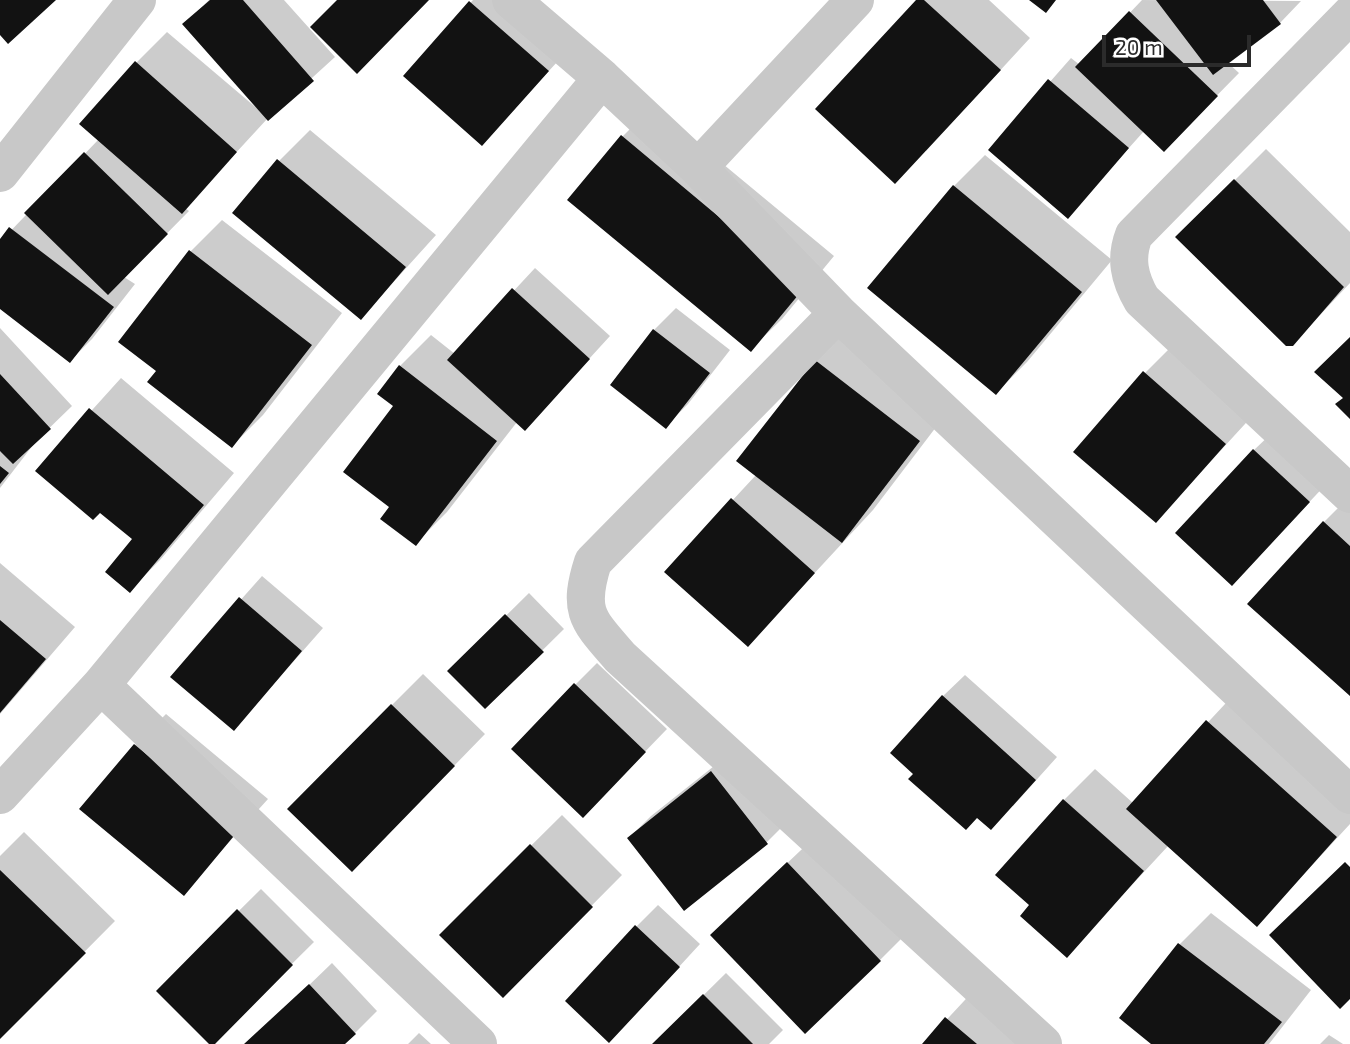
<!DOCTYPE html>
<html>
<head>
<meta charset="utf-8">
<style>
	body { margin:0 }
	#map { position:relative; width:1350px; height:1044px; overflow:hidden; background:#fff; font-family:"Exo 2",sans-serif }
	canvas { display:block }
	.scale { position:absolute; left:1102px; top:35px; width:149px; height:32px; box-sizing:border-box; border:4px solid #2b2b2b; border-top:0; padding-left:9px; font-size:21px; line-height:24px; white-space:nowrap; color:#2b2b2b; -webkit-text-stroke:5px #fff; paint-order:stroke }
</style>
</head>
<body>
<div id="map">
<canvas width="1350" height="1044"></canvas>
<div class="scale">20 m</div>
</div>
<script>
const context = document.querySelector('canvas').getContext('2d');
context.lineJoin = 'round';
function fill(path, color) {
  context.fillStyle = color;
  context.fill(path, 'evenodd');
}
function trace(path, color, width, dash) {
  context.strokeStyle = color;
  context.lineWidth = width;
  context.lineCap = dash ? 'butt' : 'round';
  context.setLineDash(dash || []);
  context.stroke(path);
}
fill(new Path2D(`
	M 209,0 L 284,0 L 335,57 L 268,118 L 185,208 L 189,211 L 124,277 L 135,284 L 92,339 L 70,361 L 0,307 L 0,242 L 99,139 L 136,63 L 167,32 L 266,116 L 185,24 Z
	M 473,0 L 514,0 L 569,49 L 482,144 L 405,76 Z
	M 919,0 L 989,0 L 1030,38 L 926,151 Z
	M 1142,0 L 1301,1 L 1280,23 L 1227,62 L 1239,73 L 1186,127 L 1145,130 L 1068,216 L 990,150 L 1071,58 L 1080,65 Z
	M 653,106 L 834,256 L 782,319 L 751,349 L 622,137 Z
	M 310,130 L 436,235 L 361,318 L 279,161 Z
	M 1266,149 L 1350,232 L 1350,283 L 1293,344 L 1178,237 Z
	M 985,155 L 1112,260 L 1027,362 L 996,393 L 954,186 Z
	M 222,220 L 342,313 L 263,415 L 232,446 L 158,370 L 191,251 Z
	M 535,268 L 610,336 L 525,429 L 517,422 L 447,512 L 416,543 L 392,507 L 400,366 L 431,335 L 455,354 Z
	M 676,308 L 730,350 L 688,404 L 666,426 L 654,330 Z
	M 0,328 L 72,406 L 37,440 L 0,488 Z
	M 847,330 L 949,410 L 873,510 L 748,645 L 666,572 L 756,475 L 816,361 Z
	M 1176,342 L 1256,412 L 1156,521 L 1145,373 Z
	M 121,378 L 234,473 L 160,560 L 129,591 L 134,539 L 100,510 L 37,471 Z
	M 1276,429 L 1331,479 L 1253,562 L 1254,450 Z
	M 1350,496 L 1350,694 L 1324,522 Z
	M 0,563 L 75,627 L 0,714 Z
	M 262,576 L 323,628 L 234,729 L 173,676 Z
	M 529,593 L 564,629 L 485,707 L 450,671 Z
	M 597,663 L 667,729 L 605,793 L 575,685 Z
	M 423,674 L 485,734 L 383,839 L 392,705 Z
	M 965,675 L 1057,757 L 1013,806 L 916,773 L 943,696 Z
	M 1238,690 L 1350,790 L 1350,824 L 1257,925 L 1169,845 L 1067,955 L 1064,800 L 1095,769 L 1133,803 Z
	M 166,714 L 268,799 L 183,893 L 135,745 Z
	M 733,751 L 788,821 L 766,843 L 629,838 L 651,816 Z
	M 562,815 L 622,875 L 503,995 L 441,935 Z
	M 24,832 L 115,921 L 0,1037 L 0,856 Z
	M 819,833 L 911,929 L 880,960 L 744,904 Z
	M 261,889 L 314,942 L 211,1044 L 158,991 Z
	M 658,905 L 700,944 L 631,1019 L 636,927 Z
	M 1211,913 L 1311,990 L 1269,1044 L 1154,1044 L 1121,1018 L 1180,944 Z
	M 332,963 L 377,1011 L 355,1033 L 343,1044 L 248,1044 Z
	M 726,973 L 783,1030 L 769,1044 L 654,1044 Z
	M 977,987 L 1045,1044 L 924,1044 Z
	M 419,1033 L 431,1044 L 408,1044 Z
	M 1329,1035 L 1343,1044 L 1320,1044 Z`), '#0003');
fill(new Path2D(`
	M 0,0 L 56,0 L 8,44 L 0,35 Z
	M 210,0 L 243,0 L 314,81 L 268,121 L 182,24 Z
	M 337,0 L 429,0 L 357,74 L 310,27 Z
	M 916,0 L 924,0 L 1001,70 L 895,184 L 815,109 Z
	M 1029,0 L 1056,0 L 1046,13 Z
	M 1156,0 L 1263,0 L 1281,24 L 1213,75 Z
	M 469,1 L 549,71 L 482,146 L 403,76 Z
	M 1129,11 L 1218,96 L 1164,152 L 1075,67 Z
	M 135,61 L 237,152 L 182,214 L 79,124 Z
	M 1048,79 L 1129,148 L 1068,219 L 988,150 Z
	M 621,135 L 804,288 L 751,352 L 567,200 Z
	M 84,152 L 168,234 L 108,295 L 24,213 Z
	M 277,159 L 406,267 L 361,320 L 232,213 Z
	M 1234,179 L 1344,287 L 1293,346 L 1286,346 L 1175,237 Z
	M 953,185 L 1082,292 L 996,395 L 867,288 Z
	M 9,227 L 114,307 L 70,363 L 0,309 L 0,239 Z
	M 189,250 L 312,345 L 232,448 L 147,382 L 156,371 L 118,342 Z
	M 512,288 L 590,359 L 525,431 L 447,360 Z
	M 653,329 L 710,373 L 666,429 L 610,385 Z
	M 1350,337 L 1350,419 L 1335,404 L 1343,398 L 1314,372 Z
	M 815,360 L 920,441 L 842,543 L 736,461 Z
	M 399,365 L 497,441 L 416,546 L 380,519 L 389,507 L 343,472 L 393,406 L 377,394 Z
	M 1143,371 L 1226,444 L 1156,523 L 1073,452 Z
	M 0,374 L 51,429 L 13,464 L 0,451 Z
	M 89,408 L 204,505 L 130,593 L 105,572 L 132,539 L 100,513 L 93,520 L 35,471 Z
	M 1253,449 L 1310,502 L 1232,586 L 1175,533 Z
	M 0,466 L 9,473 L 0,484 Z
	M 731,498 L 815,573 L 748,647 L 664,572 Z
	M 1323,521 L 1350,546 L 1350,696 L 1247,604 Z
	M 239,597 L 302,651 L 234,731 L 170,677 Z
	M 505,614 L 544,652 L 485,709 L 447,671 Z
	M 0,620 L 46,659 L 0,713 Z
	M 574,683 L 646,752 L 583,818 L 511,749 Z
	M 942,695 L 1036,780 L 991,830 L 977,818 L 966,830 L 908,779 L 913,774 L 890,753 Z
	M 391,704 L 455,766 L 352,872 L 287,809 Z
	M 1206,720 L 1337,837 L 1257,927 L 1126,809 Z
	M 134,744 L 238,831 L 184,896 L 79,809 Z
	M 711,771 L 768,844 L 684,911 L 627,838 Z
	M 1063,799 L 1144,871 L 1067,958 L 1020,916 L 1029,905 L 995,875 Z
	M 530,844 L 593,907 L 503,998 L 439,935 Z
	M 787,862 L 881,961 L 805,1034 L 710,935 Z
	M 1345,862 L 1350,867 L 1350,999 L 1340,1009 L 1269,935 Z
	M 0,870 L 86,953 L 0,1039 Z
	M 237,909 L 293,965 L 215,1044 L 209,1044 L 156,991 Z
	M 635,925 L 680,967 L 609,1043 L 565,1001 Z
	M 1178,943 L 1282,1022 L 1264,1044 L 1151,1044 L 1119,1018 Z
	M 309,984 L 356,1034 L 345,1044 L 244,1044 Z
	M 703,994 L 753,1044 L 652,1044 Z
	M 945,1017 L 977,1044 L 922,1044 Z`), '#121212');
trace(new Path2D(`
	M 511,0 L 602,78 L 698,168 L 838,313 L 1350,795
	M 1350,15 L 1134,235 C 1125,258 1129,278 1142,300 L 1350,494
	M 698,168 L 855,0
	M 0,173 L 137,0
	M 838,313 L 593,562 C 577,612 588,620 620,657 L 1043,1044
	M 101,685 L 478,1044
	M 0,795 L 101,685 L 602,78`), '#c8c8c8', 38);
</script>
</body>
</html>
